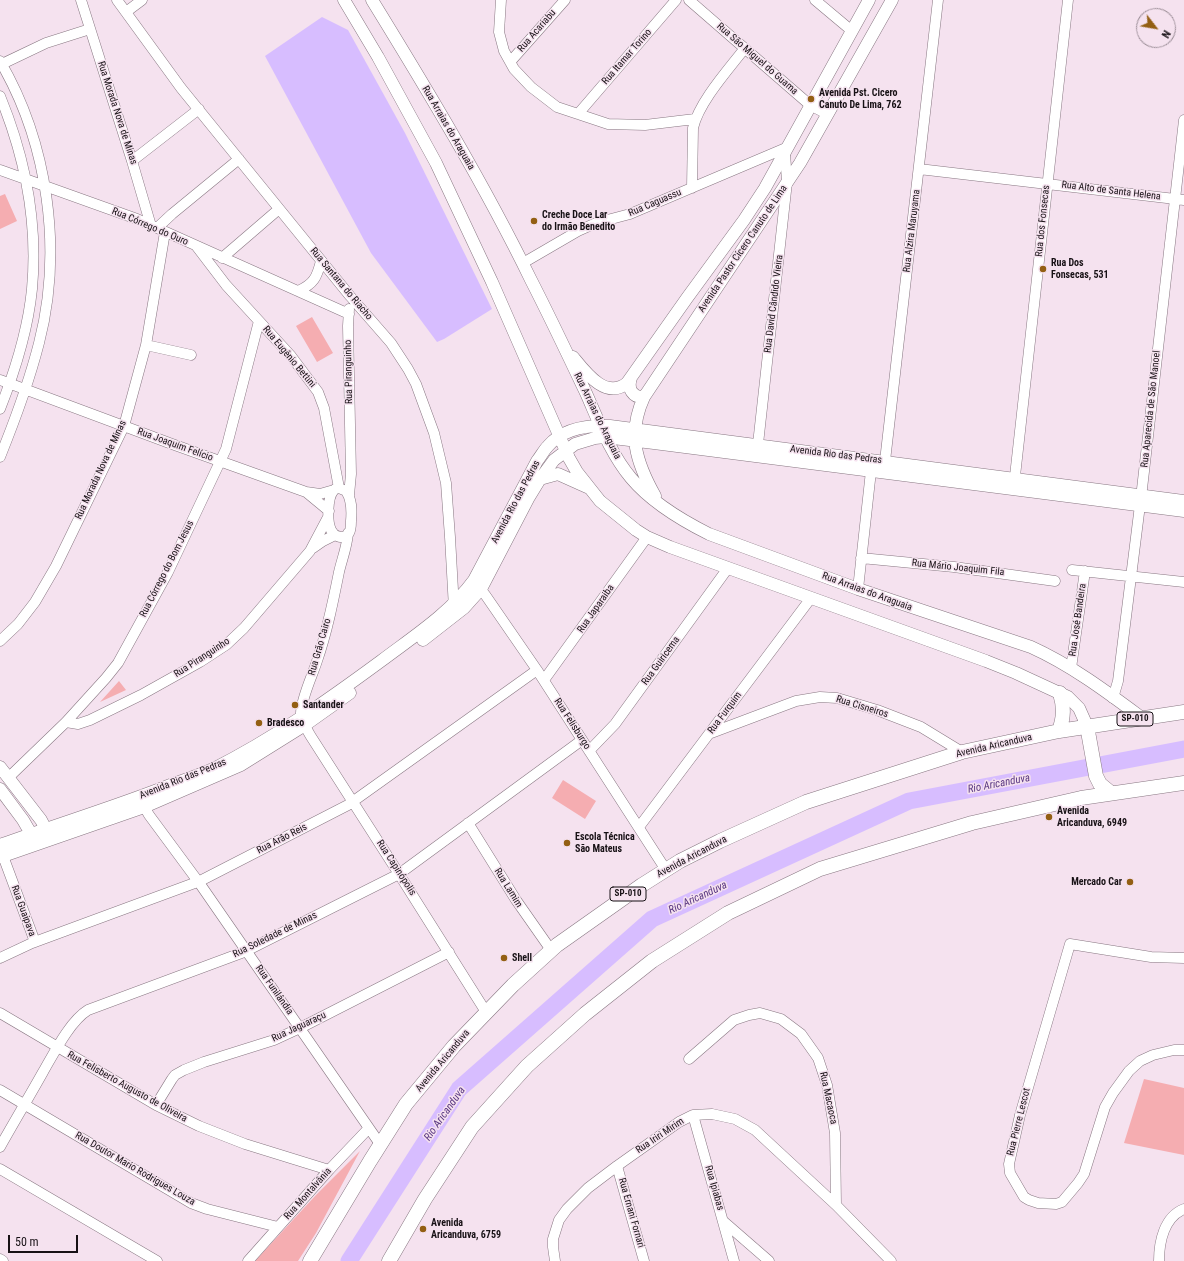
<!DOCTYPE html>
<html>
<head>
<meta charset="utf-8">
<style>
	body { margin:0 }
	#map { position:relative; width:1184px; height:1261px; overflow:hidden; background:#f5e2ef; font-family:"Roboto Condensed",sans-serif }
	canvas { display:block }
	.north { position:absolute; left:1136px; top:8px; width:40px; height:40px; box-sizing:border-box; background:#f5e2ef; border:1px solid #9c8e98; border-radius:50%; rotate:121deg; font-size:11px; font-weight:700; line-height:16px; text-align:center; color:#171115 }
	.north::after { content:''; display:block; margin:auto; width:14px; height:18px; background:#935f13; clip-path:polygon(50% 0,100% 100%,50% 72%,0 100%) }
	.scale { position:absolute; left:8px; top:1235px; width:70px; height:18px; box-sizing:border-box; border:2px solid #171115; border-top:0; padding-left:5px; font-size:12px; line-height:14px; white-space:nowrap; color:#171115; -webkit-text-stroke:3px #f5e2ef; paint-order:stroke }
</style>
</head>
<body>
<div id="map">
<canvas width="1184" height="1261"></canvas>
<div class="north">N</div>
<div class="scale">50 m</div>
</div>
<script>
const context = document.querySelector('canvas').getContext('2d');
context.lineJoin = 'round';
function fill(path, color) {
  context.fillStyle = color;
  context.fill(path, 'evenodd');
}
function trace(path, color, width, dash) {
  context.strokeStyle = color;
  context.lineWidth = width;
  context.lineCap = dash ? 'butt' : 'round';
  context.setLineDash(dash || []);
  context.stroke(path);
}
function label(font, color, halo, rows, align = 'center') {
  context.font = font + ' "Roboto Condensed",sans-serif';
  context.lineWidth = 3;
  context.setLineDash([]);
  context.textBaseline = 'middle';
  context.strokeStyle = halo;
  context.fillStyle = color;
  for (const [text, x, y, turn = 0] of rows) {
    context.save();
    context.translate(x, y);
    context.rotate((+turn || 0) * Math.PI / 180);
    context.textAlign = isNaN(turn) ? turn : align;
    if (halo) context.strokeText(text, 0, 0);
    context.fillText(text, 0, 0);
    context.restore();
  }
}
fill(new Path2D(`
	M 5,194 L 17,221 L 0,229 L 0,196 Z
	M 312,317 L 333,353 L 317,362 L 296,326 Z
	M 119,681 L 126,690 L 100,702 Z
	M 563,780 L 596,801 L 585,819 L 552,798 Z
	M 1144,1079 L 1184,1088 L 1184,1155 L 1124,1143 Z
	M 360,1151 L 316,1233 L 298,1261 L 255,1261 L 316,1195 Z`), '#f5adb1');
fill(new Path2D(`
	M 322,17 L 348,30 L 405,133 L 492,309 L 444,339 L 437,342 L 371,253 L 265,56 Z`), '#d7bdff');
trace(new Path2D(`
	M 349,1261 L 459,1089 L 652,919 L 909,801 L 1184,749`), '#d7bdff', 17);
const minor = new Path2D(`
	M 81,0 L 132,161 L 151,226
	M 117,0 L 181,88 L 350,296 L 391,343 L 408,369 L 416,384 L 434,433 L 446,483 L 450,537 L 454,608
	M 501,0 L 499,32 L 504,51 L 514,69 L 531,87 L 557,107 L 608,124 L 645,125 L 695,119
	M 689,0 L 810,105 L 827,114
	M 815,0 L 852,31
	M 126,12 L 142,0
	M 0,61 C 48,143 63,250 39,343 C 29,382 15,420 0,457
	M 510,62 L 565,0
	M 2,64 L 46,43 L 90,29
	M 0,96 C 25,157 38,223 32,289 C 28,330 15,371 0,409
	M 578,114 L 676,0
	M 132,161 L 199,109
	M 919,169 L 1184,200
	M 0,170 L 137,219 L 349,314
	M 692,188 L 693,128 C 699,102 728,70 745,48
	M 157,228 L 172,214 L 239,159
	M 197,247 L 226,285 L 291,356 L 318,392 L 324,408 L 339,488
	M 222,258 L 279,209
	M 523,263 L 578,231 L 596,223 L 630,214 L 788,147
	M 298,291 C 314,284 317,277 321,261
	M 146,345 L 191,355
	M 0,380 L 172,444 L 306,492 L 320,494 L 334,490
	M 757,453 L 787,182 L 785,153
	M 885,461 L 938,0
	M 1014,485 L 1068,0
	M 339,488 L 346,491 C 352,500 352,510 351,521 C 351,525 351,530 349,533 C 344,540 334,537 331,530 C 327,522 327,497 334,490 C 335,489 338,488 339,488 Z
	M 306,492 L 329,511
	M 349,495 L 351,474 L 348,326 L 349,309
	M 348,533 C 347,547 342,559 339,572 C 333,602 327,632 317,661 C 313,674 301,699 301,713 C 300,720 307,729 310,735 L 399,874 L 486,1012
	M 313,548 L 323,541 L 335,535
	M 861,558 L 954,567 L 1055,581
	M 1072,570 L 1184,582
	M 476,583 L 486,596 L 537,670 L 666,870
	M 858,589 L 871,471
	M 0,641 L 18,624 L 35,602 L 56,566 L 124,426 L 146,345 L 165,232
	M 1071,668 L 1085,571
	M 544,680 L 647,537
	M 1113,698 L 1118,681 L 1142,489 L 1184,120
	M 66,722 L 78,724 L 90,720 L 141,695 L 200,662 L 226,645 L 244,628 L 310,551 L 328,517
	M 711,733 L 796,701 L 820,697 L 837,698 L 877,710 L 921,727 L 962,752
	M 589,751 L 615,724 L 728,568
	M 8,778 L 66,722 L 106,678 L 118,663 L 168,572 L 226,449 L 259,321
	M 141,801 L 149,815 L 200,884 L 380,1144
	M 468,823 L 516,900 L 551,950
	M 639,827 L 811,598
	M 3,856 L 35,942
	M 0,958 L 32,943 L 200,881 L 348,805 L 537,670
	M 1184,958 L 1151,957 L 1070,944 L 1020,1115 L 1009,1164 L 1010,1173 L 1024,1197 L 1029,1200 L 1038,1203 L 1056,1204 L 1062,1202 L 1078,1183 L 1084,1174 L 1105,1107 L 1113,1093 L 1129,1071 L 1140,1061 L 1153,1055 L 1174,1050 L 1184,1050
	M 0,1013 L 156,1105 L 199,1126 L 245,1144 L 329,1170
	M 689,1059 L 734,1020 L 749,1015 L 760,1013 L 781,1019 L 801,1034 L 818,1058 L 827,1085 L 835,1133 L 836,1205
	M 0,1090 L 191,1203 L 207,1209 L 278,1227
	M 156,1105 L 172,1079 L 175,1075 L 184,1070 L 204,1062 L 274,1040 L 300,1028 L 449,952
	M 693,1115 L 734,1261
	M 0,1147 C 14,1122 29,1097 43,1072 C 54,1053 70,1021 88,1010 L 244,952 L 399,874 L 582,740
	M 617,1166 L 644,1261
	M 0,1169 L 157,1261
	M 723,1221 L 769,1261
	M 0,1259 L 3,1261
	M 248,1261 L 329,1170 L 369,1128
	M 555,1261 L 553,1247 L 553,1239 L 559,1220 L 567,1209 L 588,1188 L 617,1166 L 679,1122 L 693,1115 L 712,1114 L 735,1119 L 755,1130 L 836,1205 L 891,1261
	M 1159,1261 C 1159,1242 1164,1217 1184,1209`);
const major = new Path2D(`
	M 344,0 L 378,57 L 436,163 L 492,282 L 569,458 L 577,472 L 600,501 L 636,530 L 647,537 L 670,547 L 986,661 L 1016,673 L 1068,697 L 1079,708 L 1087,726
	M 372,0 C 428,91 484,184 531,280 C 550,317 568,355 586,393 C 599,422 610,453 631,478 C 651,502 681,520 709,534 L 858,589 L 1031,647 C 1071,665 1107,692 1142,718
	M 573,357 C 586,373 606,400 627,383 L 687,298 L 744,220 L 765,188 L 869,0
	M 631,378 C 627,389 633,398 644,397
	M 540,479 L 558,474 L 587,487
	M 655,496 C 636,462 627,434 644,397 L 800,163 L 892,0
	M 423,640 L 464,608 L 481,589 L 529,497 L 540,479 L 554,460 L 575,444 L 595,438 L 605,437 L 654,443 L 1184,511
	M 0,767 L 41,820 L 49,835
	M 0,789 L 23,820 L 34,839
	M 0,845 C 55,825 111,808 165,787 C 181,781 198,776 213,769 C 273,739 328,700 381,661 C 414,636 449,614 474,580 L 537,461 C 541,456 544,450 548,446 C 563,429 588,425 610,426 L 1184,501
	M 0,857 L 144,807 L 241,765 L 305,725 L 350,693`);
const highway = new Path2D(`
	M 1087,726 L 1096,776 L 1100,784 L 1111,793
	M 1059,731 C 1064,717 1064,707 1060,693
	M 310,1261 L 370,1161 L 406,1104 L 454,1046 L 513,985 L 557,945 L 642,885 L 680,861 L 720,841 L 806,802 L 962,752 L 1059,731 L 1184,712
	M 389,1261 L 425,1199 L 472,1127 L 527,1066 L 585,1014 L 652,961 L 728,913 L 820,869 L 972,823 L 1081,798 L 1184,783`);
trace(minor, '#887782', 11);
trace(major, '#887782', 13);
trace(highway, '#887782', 15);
trace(minor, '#fff', 10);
trace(major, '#fff', 12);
trace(highway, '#fff', 14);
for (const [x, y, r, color] of [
	[811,99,4,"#935f13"],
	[534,221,4,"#935f13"],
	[1043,269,4,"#935f13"],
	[295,705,4,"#935f13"],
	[259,723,4,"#935f13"],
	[1049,817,4,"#935f13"],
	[567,843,4,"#935f13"],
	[1130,882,4,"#935f13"],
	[504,958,4,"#935f13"],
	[423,1229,4,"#935f13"]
]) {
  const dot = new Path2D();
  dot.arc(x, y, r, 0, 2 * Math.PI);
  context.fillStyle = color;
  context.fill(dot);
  trace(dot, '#f5e2ef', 1.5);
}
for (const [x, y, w] of [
	[1135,719,36],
	[628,894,36]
]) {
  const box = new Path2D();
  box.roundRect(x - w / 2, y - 7, w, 14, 3);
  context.fillStyle = '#f5e2ef';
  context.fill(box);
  trace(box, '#171115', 1);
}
label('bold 9px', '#171115', null, [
	["SP-010",1135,719],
	["SP-010",628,894]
]);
label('10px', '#171115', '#f5e2ef', [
	["Rua Acariabu",537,31,-49],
	["Rua Itamar Torino",627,57,-49],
	["Rua São Miguel do Guama",757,59,41],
	["Rua Morada Nova de Minas",117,113,72],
	["Rua Arraias do Araguaia",448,128,60],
	["Rua Alto de Santa Helena",1111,191,7],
	["Rua Caguassu",655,203,-23],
	["Rua dos Fonsecas",1043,221,-84],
	["Rua Córrego do Ouro",150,227,23],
	["Rua Alzira Maruyama",912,231,-83],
	["Avenida Pastor Cícero Canuto de Lima",743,249,-56],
	["Rua Santana do Riacho",341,284,50],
	["Rua David Cândido Vieira",774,304,-83],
	["Rua Eugênio Bettini",289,357,50],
	["Rua Piranguinho",349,372,-91],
	["Rua Aparecida de São Manoel",1151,409,-84],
	["Rua Arraias do Araguaia",597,416,64],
	["Rua Joaquim Felício",175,445,20],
	["Avenida Rio das Pedras",836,455,7],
	["Rua Morada Nova de Minas",101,470,-65],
	["Avenida Rio das Pedras",516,502,-62],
	["Rua Mário Joaquim Fila",958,568,6],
	["Rua Córrego do Bom Jesus",167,569,-63],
	["Rua Arraias do Araguaia",867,592,20],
	["Rua Japaraiba",596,609,-55],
	["Rua José Bandeira",1078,620,-82],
	["Rua Grão Cairo",320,647,-74],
	["Rua Piranguinho",202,658,-33],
	["Rua Guiricema",661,661,-54],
	["Rua Cisneiros",862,707,17],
	["Rua Furquim",725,713,-53],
	["Rua Felisburgo",572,724,57],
	["Avenida Aricanduva",994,746,-13],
	["Avenida Rio das Pedras",183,779,-22],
	["Rua Arão Reis",282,839,-27],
	["Avenida Aricanduva",692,857,-28],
	["Rua Capinópolis",396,868,57],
	["Rua Lamim",508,888,58],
	["Rua Guaipava",23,911,70],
	["Rua Soledade de Minas",275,935,-26],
	["Rua Funilândia",274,990,55],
	["Rua Jaguaraçu",299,1027,-25],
	["Avenida Aricanduva",443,1061,-50],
	["Rua Felisberto Augusto de Oliveira",127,1087,29],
	["Rua Macaoca",828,1098,78],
	["Rua Pierre Lescot",1019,1122,-76],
	["Rua Iriri Mirim",660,1136,-34],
	["Rua Doutor Mario Rodrigues Louza",135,1169,30],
	["Rua Ipiabas",714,1188,74],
	["Rua Montalvânia",308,1194,-48],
	["Rua Ernani Fornari",631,1213,74]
]);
label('bold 10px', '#171115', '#f5e2ef', [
	["Avenida Pst. Cicero",819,93],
	["Canuto De Lima, 762",819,105],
	["Creche Doce Lar",542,215],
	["do Irmão Benedito",542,227],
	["Rua Dos",1051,263],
	["Fonsecas, 531",1051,275],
	["Santander",303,705],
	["Bradesco",267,723],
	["Avenida",1057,811],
	["Aricanduva, 6949",1057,823],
	["Escola Técnica",575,837],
	["São Mateus",575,849],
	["Mercado Car",1122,882,"right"],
	["Shell",512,958],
	["Avenida",431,1223],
	["Aricanduva, 6759",431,1235]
], 'left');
label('italic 11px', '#593782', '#f5e2ef', [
	["Rio Aricanduva",999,784,-11],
	["Rio Aricanduva",698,898,-25],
	["Rio Aricanduva",445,1114,-55]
]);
</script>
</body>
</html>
